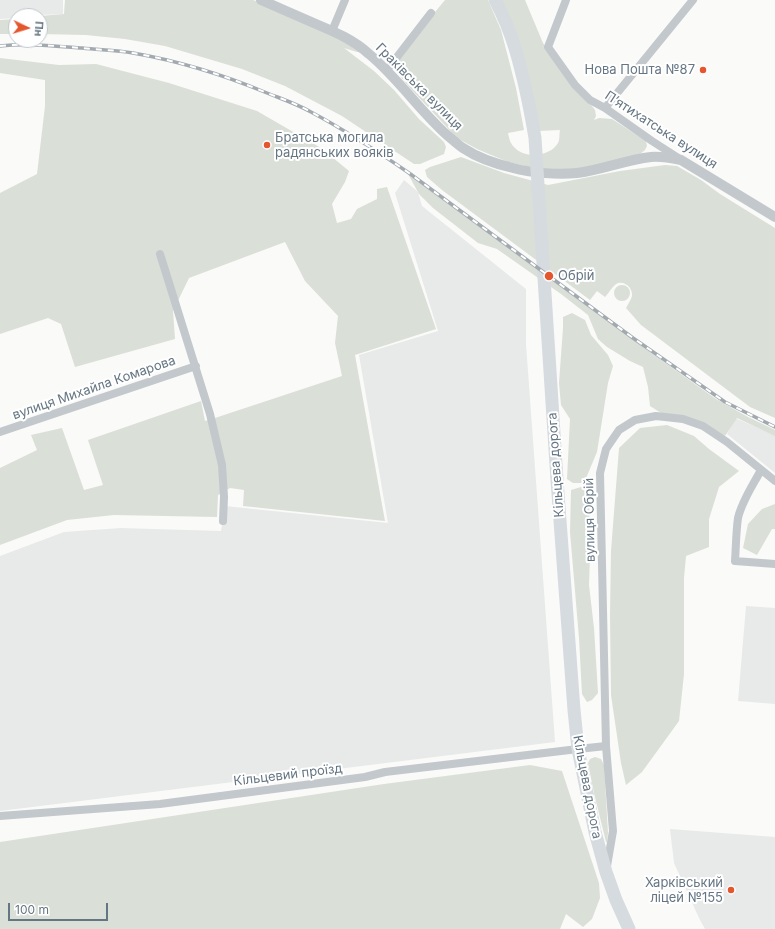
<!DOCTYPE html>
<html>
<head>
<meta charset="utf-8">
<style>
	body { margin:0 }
	#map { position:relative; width:775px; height:929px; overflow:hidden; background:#fafaf8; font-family:Inter,sans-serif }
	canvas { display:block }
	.north { position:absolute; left:8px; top:8px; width:40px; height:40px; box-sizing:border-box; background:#fff; border:1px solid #c1c8cd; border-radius:50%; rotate:94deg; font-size:11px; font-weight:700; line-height:16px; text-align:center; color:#657683 }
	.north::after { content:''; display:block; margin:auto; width:14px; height:18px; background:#e4572e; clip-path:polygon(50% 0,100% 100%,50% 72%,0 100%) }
	.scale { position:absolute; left:8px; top:903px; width:100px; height:18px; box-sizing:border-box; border:2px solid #657683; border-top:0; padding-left:5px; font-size:12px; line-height:14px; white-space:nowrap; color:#657683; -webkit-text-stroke:3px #fff; paint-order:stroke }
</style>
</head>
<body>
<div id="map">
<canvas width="775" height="929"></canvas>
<div class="north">Пн</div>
<div class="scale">100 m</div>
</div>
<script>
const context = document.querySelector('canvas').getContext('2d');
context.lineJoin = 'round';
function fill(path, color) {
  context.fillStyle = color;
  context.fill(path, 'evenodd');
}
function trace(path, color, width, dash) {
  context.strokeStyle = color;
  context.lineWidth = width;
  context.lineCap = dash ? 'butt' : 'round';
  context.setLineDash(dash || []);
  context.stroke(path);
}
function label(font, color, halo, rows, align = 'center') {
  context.font = font + ' Inter,sans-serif';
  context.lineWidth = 4;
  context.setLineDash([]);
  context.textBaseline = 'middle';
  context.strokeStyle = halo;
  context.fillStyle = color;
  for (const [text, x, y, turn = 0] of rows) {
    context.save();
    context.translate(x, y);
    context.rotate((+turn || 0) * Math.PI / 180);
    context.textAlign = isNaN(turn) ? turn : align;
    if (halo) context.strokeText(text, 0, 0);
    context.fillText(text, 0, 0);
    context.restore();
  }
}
fill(new Path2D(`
	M 0,0 L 63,0 L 63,14 L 16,16 L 16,18 L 0,19 Z
	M 404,180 L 418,192 L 422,206 L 526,289 L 526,344 L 555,742 L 0,811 L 0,556 L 64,532 L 121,528 L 221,531 L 225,506 L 388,523 L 359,355 L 438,331 L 395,193 Z
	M 735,418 L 775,435 L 775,473 L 727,434 Z
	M 746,606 L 775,608 L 775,704 L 738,701 Z
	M 670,829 L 775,837 L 775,929 L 705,929 L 699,918 L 674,863 Z`), '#e8e9e9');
fill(new Path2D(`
	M 65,0 L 253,0 C 293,13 329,34 366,53 L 357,52 L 344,48 L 374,71 L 394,90 L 419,119 L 444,142 L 446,147 L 444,154 L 420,164 L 414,164 L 342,116 L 285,86 L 242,69 L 165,46 L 125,39 L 86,35 L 40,34 L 40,16 L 64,14 Z
	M 445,0 L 488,0 L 501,30 L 516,88 L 524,130 L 508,133 C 509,138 510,143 514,147 C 524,159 550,157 558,143 C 560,140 559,134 560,130 L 538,131 L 500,0 L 525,0 L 543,43 L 595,110 L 596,116 L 594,120 L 599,118 L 612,119 L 646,141 L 647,146 L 645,150 L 640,154 L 588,168 L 546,171 L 508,162 L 477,149 L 457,138 L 409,87 L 391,65 Z
	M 16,19 L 16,34 L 0,34 L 0,20 Z
	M 0,58 L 59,65 L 96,64 L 169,83 L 257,111 L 321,148 L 349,171 L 345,182 L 332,204 L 337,223 L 351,219 L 357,209 L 377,199 L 377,189 L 387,187 L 436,329 L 355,355 L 385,521 L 243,506 L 244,490 L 230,488 L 218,495 L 217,517 L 114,515 L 67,520 L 0,545 L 0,468 L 37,450 L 31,435 L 62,428 L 84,490 L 103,485 L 88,440 L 201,401 L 205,421 L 215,418 L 342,376 L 335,343 L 338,316 L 305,281 L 285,242 L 189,278 L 173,311 L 175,339 L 75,367 L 61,324 L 48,318 L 0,334 L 0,193 L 37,174 L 45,106 L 45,80 L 0,73 Z
	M 461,157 L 504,173 L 548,185 L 620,171 L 665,165 L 677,166 L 701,180 L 720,194 L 775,228 L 775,418 L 750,407 L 641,325 L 626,308 C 628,304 631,300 632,296 C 633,289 626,281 618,283 C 613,285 609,293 605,297 L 597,291 L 590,300 L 442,190 L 427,177 L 425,170 L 430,167 Z
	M 408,174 L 654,355 L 716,399 L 748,417 L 775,430 L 775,436 L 737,418 L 725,436 L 714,430 L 661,413 L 650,406 L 648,387 L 643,367 L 630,361 L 607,347 L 598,339 L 588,315 L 561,294 L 497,249 L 478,243 L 433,208 L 419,194 Z
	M614 293a8 8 0 1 1 16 0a8 8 0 1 1-16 0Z
	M 572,313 L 585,320 L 591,335 L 608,355 L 613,366 L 608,383 L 597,452 L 584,483 L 573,483 L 567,479 L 570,419 L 561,405 L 559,383 L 563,328 L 563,317 Z
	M 667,425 L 694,436 L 709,449 L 739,471 L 719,487 L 709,519 L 709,547 L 686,556 L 684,578 L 684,674 L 679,721 L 642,772 L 626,785 L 621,763 L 611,695 L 610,615 L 611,551 L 619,448 L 640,428 Z
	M 581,487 L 589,490 L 590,555 L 589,585 L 594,628 L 598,693 L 592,700 L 587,702 L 582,694 L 579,638 L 570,532 L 571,490 Z
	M 775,504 L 775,529 L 772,529 L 757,555 L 743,548 L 748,524 L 762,509 Z
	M 595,757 L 601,759 L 604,765 L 608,833 L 607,842 L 606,842 L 594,793 L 588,763 L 590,759 Z
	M 530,765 L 562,771 L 599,883 L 600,898 L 592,919 L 583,927 L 566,914 L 560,929 L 0,929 L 0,842 L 384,784 Z`), '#dadfd7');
trace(new Path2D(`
	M 566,0 L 548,47 L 575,85 L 590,100 L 605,108 L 652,141 L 680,159
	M 332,31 L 345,0
	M 387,70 L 431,13
	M 605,108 L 693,0
	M 160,254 L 210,414 L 222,465 L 224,497 L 223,521
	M 0,432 L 196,366
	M 761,470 C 753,485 742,501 738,518 C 736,532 736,547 735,561 L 775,564
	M 0,816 L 160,804 L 365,777 L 385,772 L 578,749 L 606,746
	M 607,866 L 613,831 L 606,746 L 600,473 L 606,449 L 619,430 L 635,420 L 656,416 L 683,419 L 703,426 L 727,442 L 775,481`), '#c3c8cc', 8);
trace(new Path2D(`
	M 261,0 C 279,8 298,16 316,24 C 335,32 354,40 369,54 C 398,78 419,110 447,135 C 452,139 457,144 463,148 C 478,158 496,164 513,168 C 531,173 559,175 577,173 C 602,170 625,160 651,157 C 661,156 671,158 681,160 L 775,217`), '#c3c8cc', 10);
trace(new Path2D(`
	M 495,0 C 503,15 510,32 515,48 C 524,78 530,108 535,138 L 557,480 L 574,710 L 578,749 L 595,832 L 606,872 L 616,900 L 629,929`), '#d6dbdf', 13);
const rail = new Path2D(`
	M 0,46 C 27,43 55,46 82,48 C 99,50 116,50 133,53 C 179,61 224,75 267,93 C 282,99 297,104 311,112 C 345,130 377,151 409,173 L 633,338 L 725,402 L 775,427`);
trace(rail, '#a2aab0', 3.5);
trace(rail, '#fff', 2, [6]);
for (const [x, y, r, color] of [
	[703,70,4,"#e4572e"],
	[267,145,4,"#e4572e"],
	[549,276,5,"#e4572e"],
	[731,890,4,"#e4572e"]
]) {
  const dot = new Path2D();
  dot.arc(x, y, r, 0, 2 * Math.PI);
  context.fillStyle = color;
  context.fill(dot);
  trace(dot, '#fff', 1.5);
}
label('13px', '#657683', '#fff', [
	["Нова Пошта №87",695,70],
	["Братська могила",275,138,"left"],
	["радянських вояків",275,153,"left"],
	["Обрій",558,276,"left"],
	["Харківський",723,883],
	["ліцей №155",723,898]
], 'right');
label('13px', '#657683', '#fff', [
	["Граківська вулиця",419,87,45],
	["П’ятихатська вулиця",661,130,33],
	["вулиця Михайла Комарова",94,388,-19],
	["Кільцева дорога",556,465,-94],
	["вулиця Обрій",590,520,-91],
	["Кільцевий проїзд",288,775,-7],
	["Кільцева дорога",587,787,79]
]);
</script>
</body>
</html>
